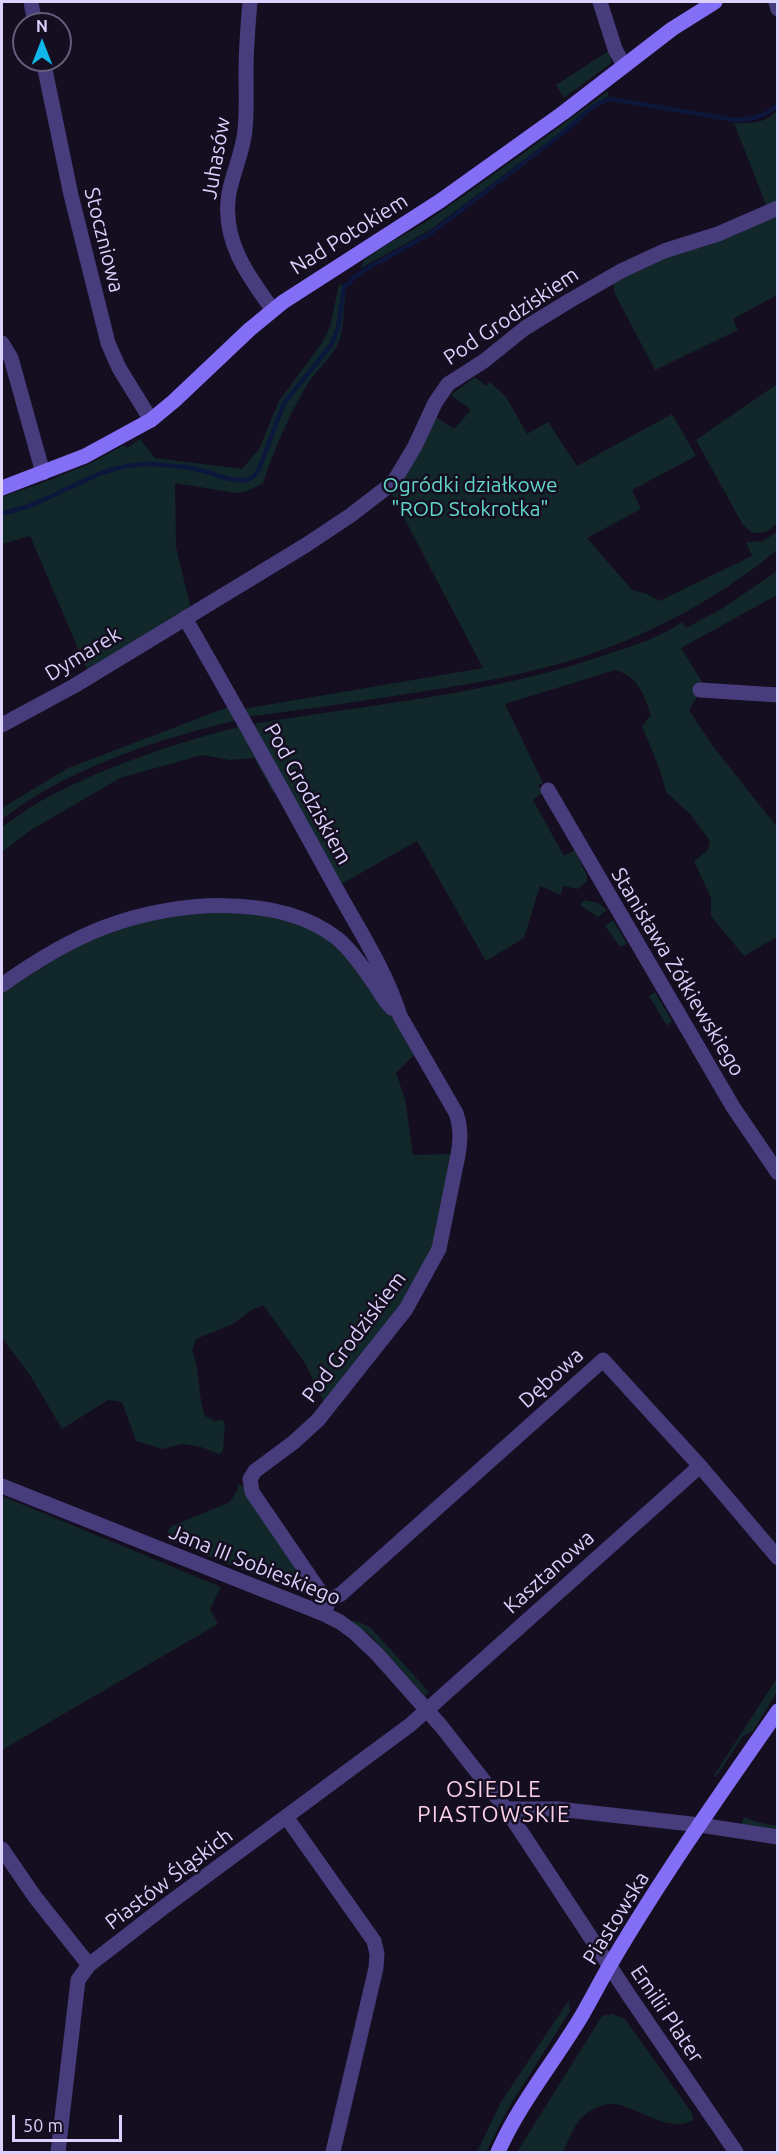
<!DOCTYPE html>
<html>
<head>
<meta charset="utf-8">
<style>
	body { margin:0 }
	#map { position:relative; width:779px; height:2154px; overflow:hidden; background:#140e20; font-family:Ubuntu,sans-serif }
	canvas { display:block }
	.frame { position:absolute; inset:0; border:3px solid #dbd1fc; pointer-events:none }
	.north { position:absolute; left:12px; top:12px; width:60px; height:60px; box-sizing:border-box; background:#140e20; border:2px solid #645c78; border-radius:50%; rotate:0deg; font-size:16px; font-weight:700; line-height:24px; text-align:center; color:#dbd1fc }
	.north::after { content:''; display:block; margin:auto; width:21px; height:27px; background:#0fb7e9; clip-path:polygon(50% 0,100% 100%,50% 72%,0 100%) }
	.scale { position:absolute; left:12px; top:2115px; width:110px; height:27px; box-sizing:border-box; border:3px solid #dbd1fc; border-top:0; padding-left:8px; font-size:18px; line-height:21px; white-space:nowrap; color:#dbd1fc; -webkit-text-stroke:4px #140e20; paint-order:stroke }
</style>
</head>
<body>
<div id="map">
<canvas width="779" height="2154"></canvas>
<div class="frame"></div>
<div class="north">N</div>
<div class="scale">50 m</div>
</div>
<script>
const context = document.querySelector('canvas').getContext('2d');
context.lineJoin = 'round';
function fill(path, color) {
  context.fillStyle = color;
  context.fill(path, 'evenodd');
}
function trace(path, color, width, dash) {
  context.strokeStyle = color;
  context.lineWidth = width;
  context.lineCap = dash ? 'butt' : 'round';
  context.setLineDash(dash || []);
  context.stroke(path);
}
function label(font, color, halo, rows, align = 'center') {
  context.font = font + ' Ubuntu,sans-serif';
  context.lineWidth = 5;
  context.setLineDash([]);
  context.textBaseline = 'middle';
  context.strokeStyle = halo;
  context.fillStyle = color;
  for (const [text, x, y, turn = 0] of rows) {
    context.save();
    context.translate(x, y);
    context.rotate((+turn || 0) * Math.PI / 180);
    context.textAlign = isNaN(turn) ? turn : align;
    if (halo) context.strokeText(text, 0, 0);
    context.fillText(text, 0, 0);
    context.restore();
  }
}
fill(new Path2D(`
	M 610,50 L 611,63 L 564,98 L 556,85 Z
	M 608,91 L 608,96 L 593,105 L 557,135 L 430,230 L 361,268 L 363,261 C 383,245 407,234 429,220 C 489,178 549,135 608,91 Z
	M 777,111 L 777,202 L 767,207 L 734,123 C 751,124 765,123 777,111 Z
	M 777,214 L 777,295 L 733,319 L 738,330 L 655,370 L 614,292 L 614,282 L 647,263 L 712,244 Z
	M 339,284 L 346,288 C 344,304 344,323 340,339 C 334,356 316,370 307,385 C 288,416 275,448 263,483 L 247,491 L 236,493 L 175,483 L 176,547 L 191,609 L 88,672 L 30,536 L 2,544 L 2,497 L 50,480 L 91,463 L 124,445 L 127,448 L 140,439 L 155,458 L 242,469 L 259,449 L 279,401 L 322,343 L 330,327 Z
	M 475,377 L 486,386 L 490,382 L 506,397 L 527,434 L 548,422 L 577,466 L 672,414 L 696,456 L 632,490 L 641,509 L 587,538 L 632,590 L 647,594 L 659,601 L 752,556 L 746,542 L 763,541 L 777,532 L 777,550 C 723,595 657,631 591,654 C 529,675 465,685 400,695 C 349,703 298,710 247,717 L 243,709 L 483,668 L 392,495 L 436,417 L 454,429 L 471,410 L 451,395 Z
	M 777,384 L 777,524 L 766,532 L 752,533 L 743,525 L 696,440 Z
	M 777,571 L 777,595 L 681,648 L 704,685 L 689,710 L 712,745 L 777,827 L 777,937 L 744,956 L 711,916 L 711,898 L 694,861 L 708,850 L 710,841 L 691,815 L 666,792 L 660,770 L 642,726 L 651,715 C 643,693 639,677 615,670 L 505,704 L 543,783 L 538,785 L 543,793 L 533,800 L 564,856 L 575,850 L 587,876 L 587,881 L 578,889 L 563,886 L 561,895 L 540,886 L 524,938 L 486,961 L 417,841 L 338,886 L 253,724 C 372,704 496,694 611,653 C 635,645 661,637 682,622 L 686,628 L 723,608 Z
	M 231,706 L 238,720 C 171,736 104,757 44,791 C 29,799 15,810 2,819 L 2,808 L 68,768 Z
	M 242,726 L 276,786 L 274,794 L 254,758 L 230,760 L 202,755 L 120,778 L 31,830 L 2,852 L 2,827 C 17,817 32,805 48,797 C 109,765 175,743 242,726 Z
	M 584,900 L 598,903 L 607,910 L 598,917 L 580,905 Z
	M 238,910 L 305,924 L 352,958 L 417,1052 L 396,1073 L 405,1099 L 413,1155 L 455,1154 L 439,1232 L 421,1278 L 325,1405 L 305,1363 L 263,1305 L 250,1311 L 233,1324 L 196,1339 L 192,1350 C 201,1372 197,1394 205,1416 L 215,1421 L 222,1420 L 225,1423 L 223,1451 L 219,1454 L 201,1447 L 182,1444 L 162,1449 L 136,1441 L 122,1402 L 108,1400 L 62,1429 L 30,1375 L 2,1338 L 2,989 L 81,940 L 165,915 Z
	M 613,920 L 627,944 L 620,947 L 605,926 Z
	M 655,992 L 672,1021 L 667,1026 L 649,996 Z
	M 238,1484 L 243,1486 L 301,1571 L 285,1587 L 166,1539 L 170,1527 L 230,1502 L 238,1489 Z
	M 2,1496 L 221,1587 L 210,1609 L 218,1624 L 2,1750 Z
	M 300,1579 L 303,1579 L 313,1594 L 311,1597 L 291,1589 L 291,1587 Z
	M 349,1620 L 359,1622 L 371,1628 L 429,1692 L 425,1696 L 370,1635 Z
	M 777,1678 L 777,1692 L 753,1731 L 743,1736 L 718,1774 L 713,1777 Z
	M 744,1817 L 757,1822 L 777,1826 L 777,1830 L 741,1826 Z
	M 569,2000 L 570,2011 L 509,2107 L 486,2152 L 477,2152 L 501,2102 Z
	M 612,2014 L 625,2019 L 692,2113 L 693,2120 C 666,2135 634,2102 609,2104 C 603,2104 592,2110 587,2113 C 575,2121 569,2140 563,2152 L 517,2152 L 602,2016 Z`), '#12272a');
trace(new Path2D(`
	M 2,513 C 54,505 94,463 150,464 C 165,465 182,466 196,469 C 212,472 229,482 246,480 C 253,479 256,474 259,469 L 284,403 L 331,345 L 338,329 L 344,287 L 361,272 L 431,233 L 559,136 L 592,107 L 608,99 L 617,100 L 735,120 C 753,119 765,117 778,104`), '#0c173b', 4.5);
trace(new Path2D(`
	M 31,2 L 35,24
	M 250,2 C 248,25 246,47 246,71 C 246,90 247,111 245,130 C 243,152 233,172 229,193 C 221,239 247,275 273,310
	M 600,2 L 615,49 L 624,66
	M 776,2 L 778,9
	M 43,60 L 71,195 L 108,343 L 119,368 L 151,420
	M 2,343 L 11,358 L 43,473
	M 185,618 C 235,705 284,793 332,881 C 356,925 385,968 400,1016 L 456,1113 C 461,1127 461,1140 458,1155 L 439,1249 L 406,1309 L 318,1420 L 294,1442 L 255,1471 L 250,1479 L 252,1492 L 321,1593 L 329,1600 L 324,1614
	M 700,690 L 778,695
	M 2,725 L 74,686 L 306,545 L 351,515 L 386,488 L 396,478 L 415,446 L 435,403 L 448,384 L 484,361 L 525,328 L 569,301 L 621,271 L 664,251 L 718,234 L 778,208
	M 548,790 L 733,1107 L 778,1173
	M 2,985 C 34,962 68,941 105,927 C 172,901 279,892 338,939 C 352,951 363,967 373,982 C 379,990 384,1001 392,1008
	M 2,1486 L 324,1614 L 340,1622 L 355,1633 L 377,1654 L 441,1726 L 506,1809 L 628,1994 L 736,2152
	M 329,1600 L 341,1594 L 603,1360 L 700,1466 L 778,1558
	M 506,1809 L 558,1809 L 700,1825 L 778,1837
	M 287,1818 L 374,1941 L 377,1954 L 376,1968 L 333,2152
	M 2,1849 L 35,1897 L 89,1965
	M 58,2152 L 78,1980 L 89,1965 L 164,1907 L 410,1725 L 700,1466`), '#473c7c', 15);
trace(new Path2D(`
	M 2,488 L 85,456 L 151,420 L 174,401 L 249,330 L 283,302 L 440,201 L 563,113 L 672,29 L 715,2
	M 498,2152 C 519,2104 554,2062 581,2017 C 591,2000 600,1982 610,1965 C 661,1878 720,1794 778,1711`), '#836ef6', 15);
label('21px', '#dbd1fc', '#140e20', [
	["Juhasów",216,158,-80],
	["Nad Potokiem",349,234,-32],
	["Stoczniowa",104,240,76],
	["Pod Grodziskiem",511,316,-34],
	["Dymarek",83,654,-31],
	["Pod Grodziskiem",308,794,61],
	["Stanisława Żółkiewskiego",678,972,59],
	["Pod Grodziskiem",354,1337,-53],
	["Dębowa",551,1378,-42],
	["Jana III Sobieskiego",255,1565,22],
	["Kasztanowa",549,1572,-42],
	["Piastów Śląskich",169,1879,-37],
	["Piastowska",616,1918,-58],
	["Emilii Plater",667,2014,56]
]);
label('21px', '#62d7c9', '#140e20', [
	["Ogródki działkowe",470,485],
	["\"ROD Stokrotka\"",470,509]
]);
context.letterSpacing = '1.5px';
label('22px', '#fcd2e8', '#140e20', [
	["OSIEDLE",494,1790],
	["PIASTOWSKIE",494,1815]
]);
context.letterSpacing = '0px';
</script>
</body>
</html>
